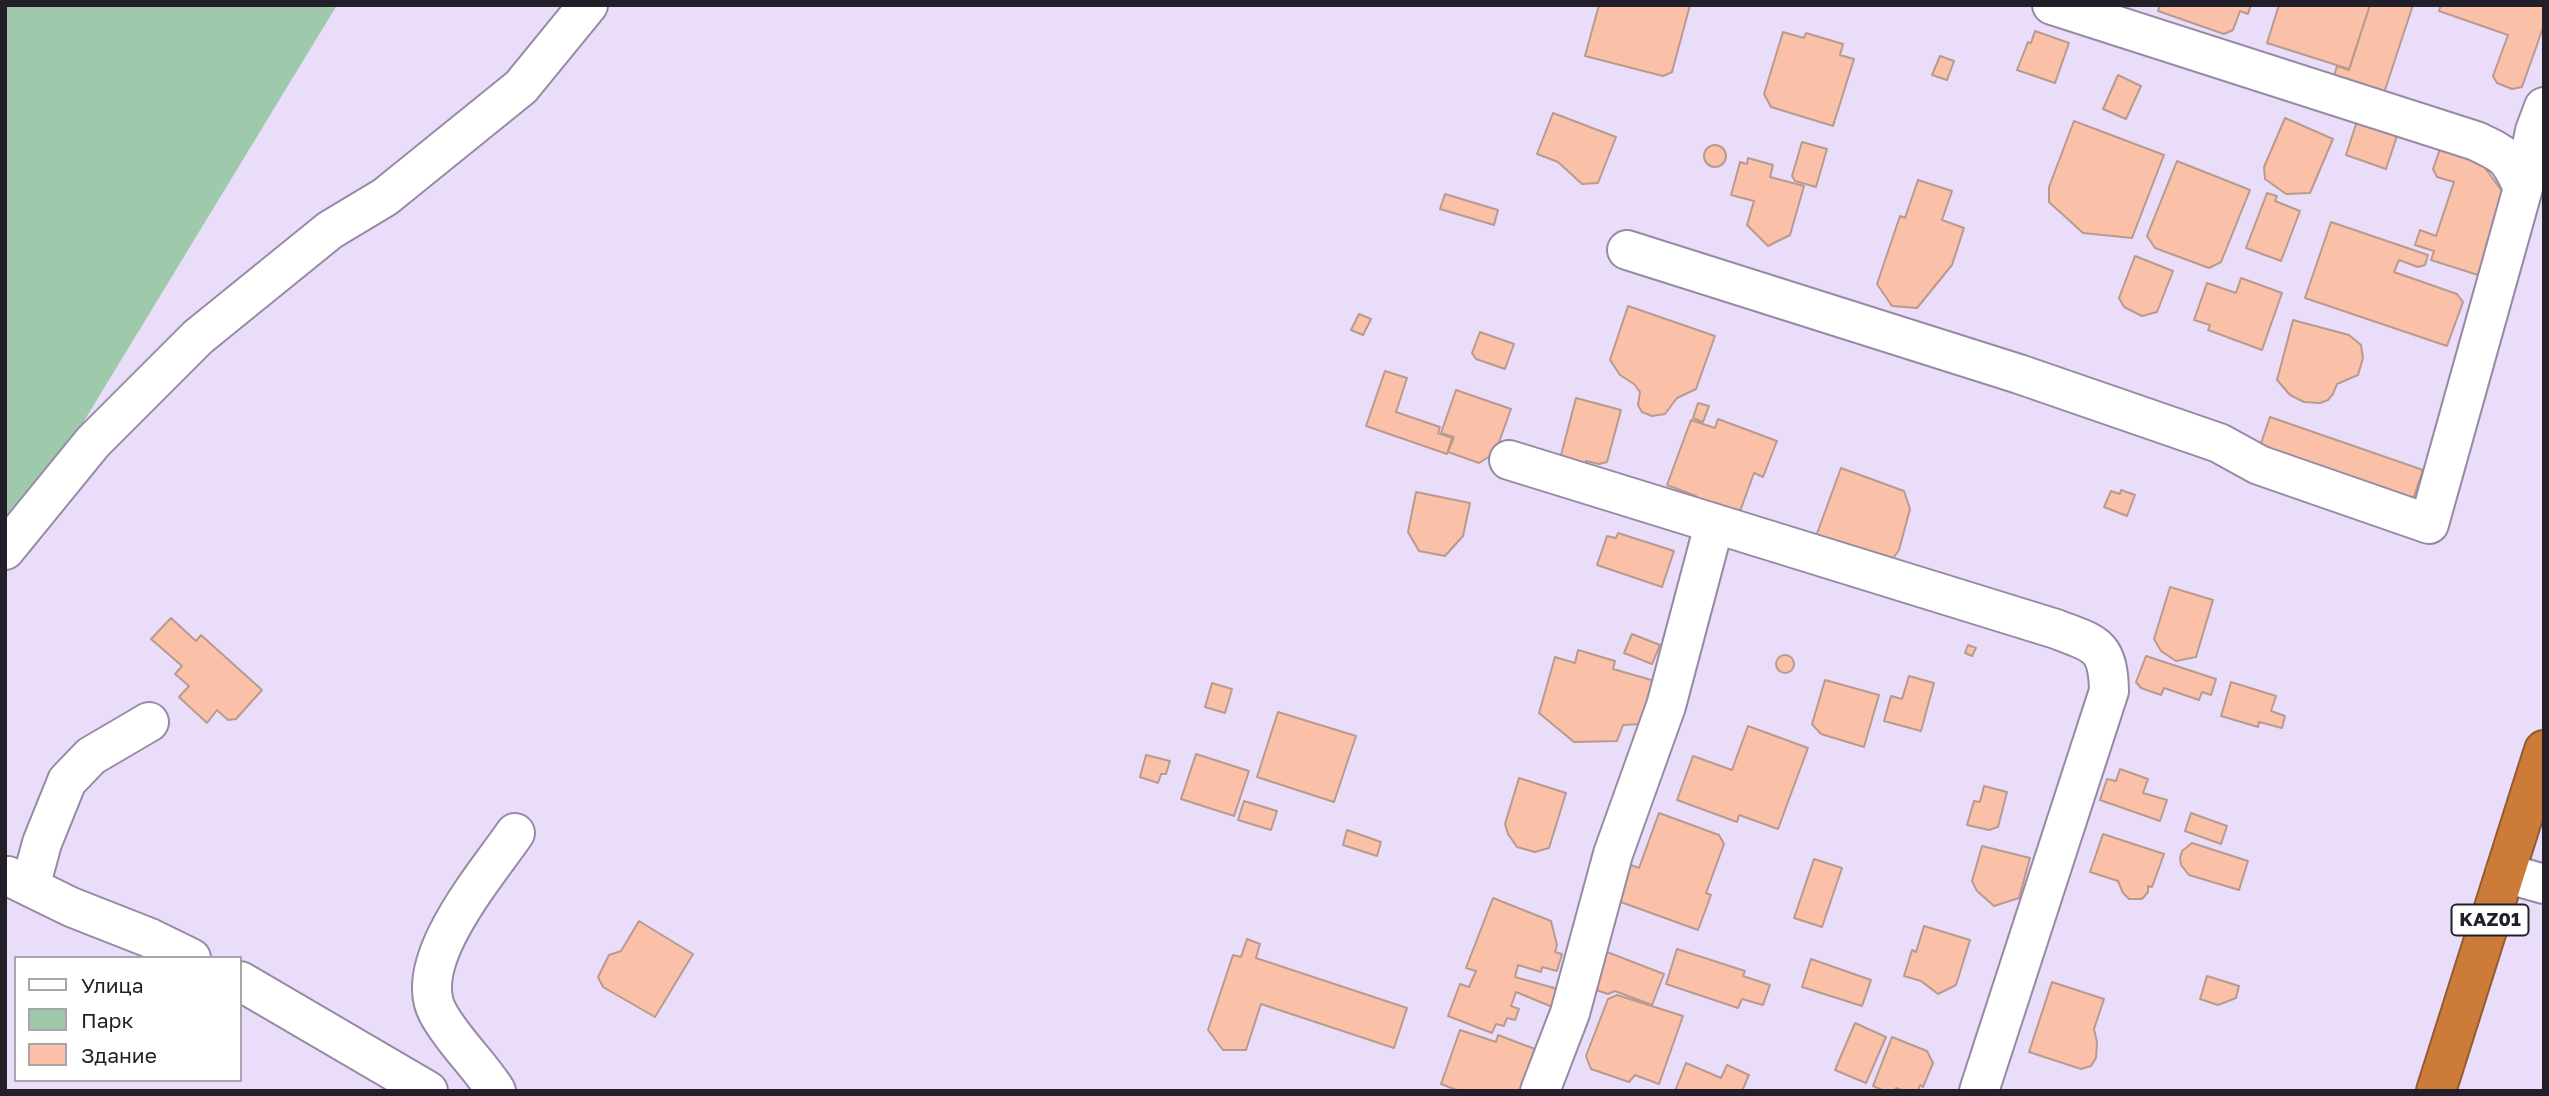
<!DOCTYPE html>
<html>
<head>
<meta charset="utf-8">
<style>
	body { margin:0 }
	#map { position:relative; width:2549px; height:1096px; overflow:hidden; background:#eaddf9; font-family:"Golos Text",sans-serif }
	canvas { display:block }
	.frame { position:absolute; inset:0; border:7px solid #231f29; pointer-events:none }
	.legend { position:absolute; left:14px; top:956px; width:228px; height:126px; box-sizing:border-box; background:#fff; border:2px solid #a7a5a9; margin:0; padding:9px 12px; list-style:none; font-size:21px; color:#231f29 }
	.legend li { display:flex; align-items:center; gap:14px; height:35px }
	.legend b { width:35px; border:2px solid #a7a5a9 }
</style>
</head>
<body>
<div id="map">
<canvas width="2549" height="1096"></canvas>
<div class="frame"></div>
<ul class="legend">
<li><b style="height:9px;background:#fff"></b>Улица</li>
<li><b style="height:19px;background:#9fc9ab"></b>Парк</li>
<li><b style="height:19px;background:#fac0a8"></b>Здание</li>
</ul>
</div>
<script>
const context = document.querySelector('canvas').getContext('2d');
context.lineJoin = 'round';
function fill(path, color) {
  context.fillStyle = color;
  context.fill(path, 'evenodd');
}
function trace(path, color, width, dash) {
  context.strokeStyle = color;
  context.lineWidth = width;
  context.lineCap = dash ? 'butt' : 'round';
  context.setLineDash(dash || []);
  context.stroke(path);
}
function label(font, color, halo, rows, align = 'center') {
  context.font = font + ' "Golos Text",sans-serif';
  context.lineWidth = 5;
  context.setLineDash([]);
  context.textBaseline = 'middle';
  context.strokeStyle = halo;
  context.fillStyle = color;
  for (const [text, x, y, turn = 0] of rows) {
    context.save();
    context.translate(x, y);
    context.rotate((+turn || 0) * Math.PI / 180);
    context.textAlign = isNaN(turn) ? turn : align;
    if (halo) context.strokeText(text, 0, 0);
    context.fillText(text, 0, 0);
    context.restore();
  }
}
fill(new Path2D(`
	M 5,5 L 337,5 L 5,551 Z`), '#9fc9ab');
const building = new Path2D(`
	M 1599,5 L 1690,5 L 1672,72 L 1663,76 L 1585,56 Z
	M 2160,5 L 2251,5 L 2248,14 L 2240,11 L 2233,30 L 2224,34 L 2158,11 Z
	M 2279,5 L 2370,5 L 2349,69 L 2267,43 Z
	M 2370,5 L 2413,5 L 2380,105 L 2330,89 L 2337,66 L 2349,70 Z
	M 2441,5 L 2544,5 L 2544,25 L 2522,87 L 2512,89 L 2497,83 L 2493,76 L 2508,35 L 2439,11 Z
	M 2035,31 L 2069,43 L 2055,83 L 2017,70 L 2028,42 L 2031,43 Z
	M 1783,32 L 1804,38 L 1806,33 L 1843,44 L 1840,55 L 1854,59 L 1833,126 L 1771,107 L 1764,94 Z
	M 1940,56 L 1954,61 L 1947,80 L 1932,75 Z
	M 2118,75 L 2141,86 L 2126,119 L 2103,109 Z
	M 1553,113 L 1616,137 L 1598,183 L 1582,184 L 1558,162 L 1537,154 Z
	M 2285,118 L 2333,139 L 2310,193 L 2286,194 L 2265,179 L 2264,167 Z
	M 2074,121 L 2164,155 L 2132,238 L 2083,233 L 2049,202 L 2049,187 Z
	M 2357,121 L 2397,136 L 2386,169 L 2346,155 Z
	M 1802,142 L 1827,149 L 1816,187 L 1795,181 L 1792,176 Z
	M1704 156a11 11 0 1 1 22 0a11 11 0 1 1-22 0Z
	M 2446,147 L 2483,165 L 2507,198 L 2481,276 L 2431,260 L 2434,251 L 2415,245 L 2420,230 L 2436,236 L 2454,182 L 2437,177 L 2433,169 L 2440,149 Z
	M 1748,158 L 1773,165 L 1770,177 L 1804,186 L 1790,235 L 1768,246 L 1747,225 L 1754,201 L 1731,195 L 1740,162 L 1747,164 Z
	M 2177,161 L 2250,190 L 2221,262 L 2209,268 L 2155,248 L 2147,236 Z
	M 1918,180 L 1952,191 L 1942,220 L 1964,228 L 1952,265 L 1917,308 L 1892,306 L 1877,284 L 1900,216 L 1905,218 Z
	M 2267,193 L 2277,196 L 2275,201 L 2300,211 L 2281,261 L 2246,248 Z
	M 1445,194 L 1498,210 L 1494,225 L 1440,209 Z
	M 2331,222 L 2428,255 L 2425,265 L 2418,267 L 2399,260 L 2394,272 L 2457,294 L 2463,302 L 2447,346 L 2305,298 Z
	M 2135,256 L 2173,271 L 2157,312 L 2142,316 L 2124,307 L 2119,298 Z
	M 2241,278 L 2282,293 L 2262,350 L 2208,330 L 2210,325 L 2194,320 L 2207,283 L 2236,293 Z
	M 1628,306 L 1715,336 L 1696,389 L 1677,398 L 1665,414 L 1652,416 L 1642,412 L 1638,405 L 1640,392 L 1634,384 L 1620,375 L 1610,360 Z
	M 1359,314 L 1371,319 L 1363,335 L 1351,330 Z
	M 2293,320 L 2349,335 L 2361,345 L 2363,358 L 2358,375 L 2337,384 L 2333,394 L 2328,400 L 2320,403 L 2304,402 L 2290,395 L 2277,380 Z
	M 1480,332 L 1514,344 L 1505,369 L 1476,359 L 1472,353 Z
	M 1385,371 L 1407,378 L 1396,412 L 1440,427 L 1438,433 L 1452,438 L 1447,454 L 1366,426 Z
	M 1456,390 L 1511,409 L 1495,453 L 1479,463 L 1448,452 L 1454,437 L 1441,433 Z
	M 1576,398 L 1621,410 L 1607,462 L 1599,464 L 1586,461 L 1584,470 L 1560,459 Z
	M 1698,403 L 1709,406 L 1703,422 L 1693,418 Z
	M 2270,417 L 2423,470 L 2410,508 L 2257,455 Z
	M 1718,419 L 1777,441 L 1763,477 L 1754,473 L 1739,514 L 1713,520 L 1696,496 L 1667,485 L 1691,420 L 1715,428 Z
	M 1841,468 L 1904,491 L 1910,509 L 1899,550 L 1888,565 L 1815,539 Z
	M 2121,490 L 2135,495 L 2127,516 L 2104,507 L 2111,491 L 2120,494 Z
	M 1416,492 L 1470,503 L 1463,536 L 1445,556 L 1419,551 L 1408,532 Z
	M 1618,533 L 1674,551 L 1662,587 L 1597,565 L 1607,536 L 1616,538 Z
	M 2170,587 L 2213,600 L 2196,657 L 2176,661 L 2161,651 L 2154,639 Z
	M 171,618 L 196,641 L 201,635 L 262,690 L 236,719 L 228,720 L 217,710 L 207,723 L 179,697 L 189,686 L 175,674 L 182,666 L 151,639 Z
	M 1632,634 L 1660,645 L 1652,664 L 1624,653 Z
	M 1968,645 L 1976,648 L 1972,656 L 1965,653 Z
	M 1578,650 L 1615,661 L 1613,669 L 1655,681 L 1642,724 L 1623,725 L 1617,741 L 1574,742 L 1539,713 L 1555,657 L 1575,663 Z
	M1776 664a9 9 0 1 1 18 0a9 9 0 1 1-18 0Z
	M 2146,656 L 2216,679 L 2211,695 L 2202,692 L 2199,700 L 2164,688 L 2161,695 L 2141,688 L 2136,682 Z
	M 1909,676 L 1934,683 L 1921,731 L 1884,721 L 1891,696 L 1902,699 Z
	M 1825,680 L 1879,695 L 1864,747 L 1821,734 L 1812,724 Z
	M 2231,682 L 2276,696 L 2271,711 L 2285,716 L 2282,728 L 2259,722 L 2258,727 L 2221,716 Z
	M 1212,683 L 1232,689 L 1225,713 L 1205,707 Z
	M 1278,712 L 1356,736 L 1334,802 L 1257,777 Z
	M 1748,726 L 1808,748 L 1778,829 L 1739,815 L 1737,822 L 1677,800 L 1693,756 L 1732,770 Z
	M 1196,754 L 1249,771 L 1234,816 L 1181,799 Z
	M 1146,755 L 1170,761 L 1166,774 L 1161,774 L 1158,783 L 1140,777 Z
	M 2120,769 L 2148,779 L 2143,793 L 2167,800 L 2160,821 L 2100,800 L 2107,779 L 2116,781 Z
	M 1519,778 L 1566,793 L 1549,848 L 1535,852 L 1517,847 L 1508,834 L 1505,824 Z
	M 1984,786 L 2007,792 L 1998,827 L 1989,830 L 1967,825 L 1974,801 L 1980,802 Z
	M 1244,801 L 1277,811 L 1271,830 L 1238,820 Z
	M 1659,813 L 1719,835 L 1724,844 L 1706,893 L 1711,895 L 1698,930 L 1618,901 L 1631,865 L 1639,868 Z
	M 2191,813 L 2227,826 L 2221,844 L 2185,831 Z
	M 1347,830 L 1381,842 L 1377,856 L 1343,845 Z
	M 2103,834 L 2164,854 L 2152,887 L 2148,886 L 2148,892 L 2142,899 L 2129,899 L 2123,893 L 2118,881 L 2090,872 Z
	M 2192,843 L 2248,861 L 2239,890 L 2189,875 L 2181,865 L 2180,858 L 2182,851 Z
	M 1982,846 L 2030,858 L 2019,898 L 1994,906 L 1977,891 L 1972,881 Z
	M 1814,859 L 1842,868 L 1822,927 L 1794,918 Z
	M 1493,898 L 1551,921 L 1557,945 L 1555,952 L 1562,954 L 1557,971 L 1542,967 L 1541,972 L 1518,965 L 1515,977 L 1554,988 L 1559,992 L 1557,1005 L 1550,1006 L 1516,992 L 1511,1006 L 1519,1009 L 1515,1020 L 1507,1018 L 1504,1026 L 1496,1024 L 1492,1033 L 1448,1016 L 1460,984 L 1469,987 L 1476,971 L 1466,968 Z
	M 639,921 L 693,954 L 655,1017 L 603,987 L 598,977 L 609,955 L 621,951 Z
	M 1924,926 L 1970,940 L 1956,985 L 1938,994 L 1921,981 L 1904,976 L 1912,950 L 1916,952 Z
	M 1247,939 L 1260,944 L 1256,958 L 1407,1008 L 1394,1048 L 1261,1004 L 1246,1050 L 1223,1050 L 1208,1030 L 1233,955 L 1241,957 Z
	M 1677,949 L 1745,971 L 1743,976 L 1770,985 L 1763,1005 L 1742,999 L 1738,1008 L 1666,984 Z
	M 1607,952 L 1664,974 L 1652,1005 L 1615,991 L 1608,994 L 1596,990 L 1594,987 Z
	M 1811,959 L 1871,980 L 1862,1006 L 1802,987 Z
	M 2207,976 L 2239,986 L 2236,998 L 2218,1005 L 2200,999 Z
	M 2052,982 L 2104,999 L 2094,1029 L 2097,1042 L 2096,1058 L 2091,1066 L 2081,1069 L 2029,1052 Z
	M 1617,995 L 1683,1016 L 1659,1084 L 1635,1075 L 1629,1082 L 1591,1069 L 1586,1056 L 1608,999 Z
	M 1855,1023 L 1886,1037 L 1866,1083 L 1835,1070 Z
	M 1460,1030 L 1496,1042 L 1498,1035 L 1535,1049 L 1520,1091 L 1459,1091 L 1441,1084 Z
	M 1892,1037 L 1927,1051 L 1933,1063 L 1923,1087 L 1920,1085 L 1918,1091 L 1904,1091 L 1896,1088 L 1895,1091 L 1884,1091 L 1873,1086 Z
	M 1686,1063 L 1721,1078 L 1727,1065 L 1749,1075 L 1742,1091 L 1675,1091 Z`);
fill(building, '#fac0a8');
trace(building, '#b99a8e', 2);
const street = new Path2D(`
	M 2052,5 L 2476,141 C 2506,155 2509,157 2523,188
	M 1627,250 L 2019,374 L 2219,443 L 2259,465 L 2429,524 L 2523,188 L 2535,131 L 2544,107
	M 1509,460 L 2056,629 C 2095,644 2108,644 2109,691 L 1979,1091
	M 5,550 L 93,442 L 198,337 L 330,230 L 385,197 L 521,87 L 588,5
	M 2505,873 L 2544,884
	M 8,876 L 71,907 L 150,938 L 191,958
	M 30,887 L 42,843 L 67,781 L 91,756 L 149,722
	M 240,981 L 428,1091
	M 496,1091 C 479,1064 453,1041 438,1013 C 410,962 487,874 515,833
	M 1540,1091 L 1570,1013 L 1613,854 L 1666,706 L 1714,525`);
const highway = new Path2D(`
	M 2436,1091 L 2544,750`);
trace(street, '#968aa4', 42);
trace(highway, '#915b33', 42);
trace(street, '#fff', 38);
trace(highway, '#cc7c38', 38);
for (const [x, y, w] of [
	[2490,920,77]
]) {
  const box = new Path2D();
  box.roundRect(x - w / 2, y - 15.5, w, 31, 5);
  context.fillStyle = '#fff';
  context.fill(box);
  trace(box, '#231f29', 2);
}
label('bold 19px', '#231f29', null, [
	["KАZ01",2490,920]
]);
</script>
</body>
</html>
